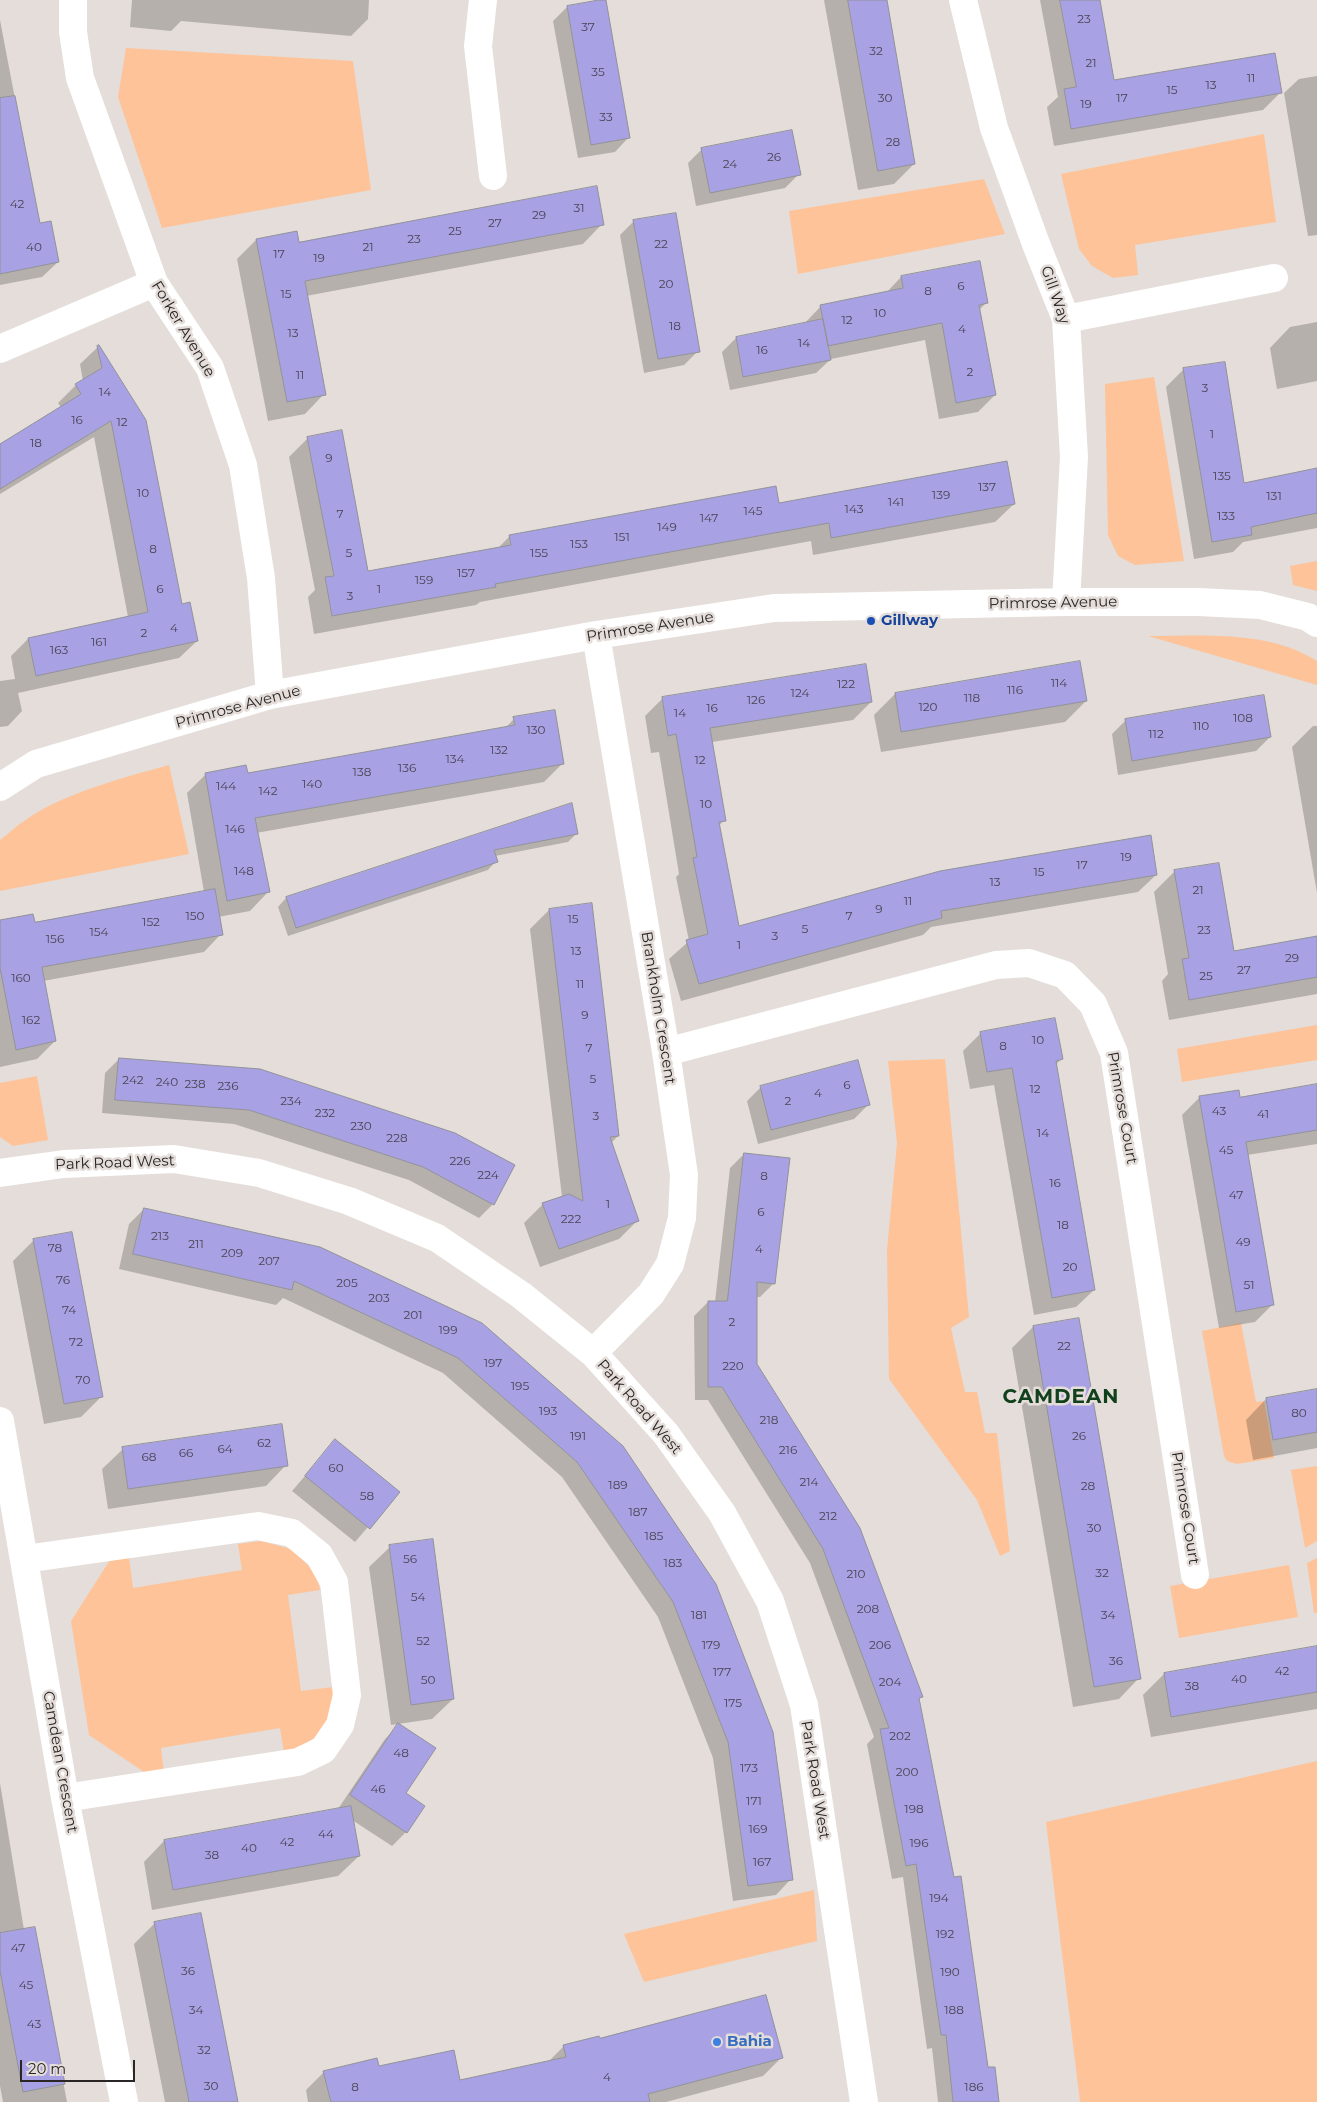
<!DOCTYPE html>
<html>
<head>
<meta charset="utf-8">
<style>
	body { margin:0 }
	#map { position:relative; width:1317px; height:2102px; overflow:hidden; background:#e4ddd9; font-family:Montserrat,sans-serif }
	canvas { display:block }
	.scale { position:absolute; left:20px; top:2060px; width:115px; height:22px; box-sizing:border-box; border:2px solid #292625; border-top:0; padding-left:6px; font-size:15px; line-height:18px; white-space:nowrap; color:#292625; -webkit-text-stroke:4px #e4ddd9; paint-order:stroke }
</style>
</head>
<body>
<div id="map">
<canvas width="1317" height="2102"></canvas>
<div class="scale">20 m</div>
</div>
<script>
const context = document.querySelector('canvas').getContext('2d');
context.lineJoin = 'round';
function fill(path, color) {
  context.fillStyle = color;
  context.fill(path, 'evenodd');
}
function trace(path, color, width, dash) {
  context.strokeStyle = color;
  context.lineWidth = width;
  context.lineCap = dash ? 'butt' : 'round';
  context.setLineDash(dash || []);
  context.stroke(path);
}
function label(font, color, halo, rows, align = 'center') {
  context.font = font + ' Montserrat,sans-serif';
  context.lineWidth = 5;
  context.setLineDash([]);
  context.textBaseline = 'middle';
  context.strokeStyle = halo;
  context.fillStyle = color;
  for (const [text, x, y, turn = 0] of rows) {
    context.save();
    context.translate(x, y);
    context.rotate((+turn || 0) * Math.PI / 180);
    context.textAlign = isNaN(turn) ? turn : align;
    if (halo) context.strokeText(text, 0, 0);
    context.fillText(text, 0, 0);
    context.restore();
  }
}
fill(new Path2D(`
	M 126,48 L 353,61 L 371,190 L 162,228 L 118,97 Z
	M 1264,134 L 1276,222 L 1135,245 L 1138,275 L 1113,278 L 1092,266 L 1079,249 L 1061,174 Z
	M 984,179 L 1005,234 L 798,274 L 789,211 Z
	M 1154,377 L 1184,561 L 1135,565 L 1118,556 L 1108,535 L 1105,384 Z
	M 1317,561 L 1317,591 L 1293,585 L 1290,566 Z
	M 1148,636 C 1204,636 1268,630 1317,661 L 1317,685 Z
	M 169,765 L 189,854 L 0,891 L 0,840 C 8,834 16,826 24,821 C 63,793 123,778 169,765 Z
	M 1317,1025 L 1317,1060 L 1182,1082 L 1177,1049 Z
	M 945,1059 L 969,1317 L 951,1328 L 965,1392 L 977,1392 L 985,1433 L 997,1433 L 1010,1551 L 1000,1556 L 977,1500 L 889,1379 L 887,1250 L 897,1143 L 888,1061 Z
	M 37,1076 L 48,1140 L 13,1146 L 0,1137 L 0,1083 Z
	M 1241,1323 L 1256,1402 L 1264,1401 L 1274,1458 L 1237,1464 L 1227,1461 L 1224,1456 L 1202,1331 Z
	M 1317,1466 L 1317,1541 L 1305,1548 L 1291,1470 Z
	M 261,1541 L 291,1549 L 316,1573 L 320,1590 L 288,1595 L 301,1691 L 333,1687 L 332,1713 L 318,1735 L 296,1751 L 284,1753 L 280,1728 L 161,1748 L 164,1773 L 150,1776 L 89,1735 L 71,1621 L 110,1560 L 129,1558 L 133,1588 L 242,1570 L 238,1544 Z
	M 1317,1558 L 1317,1613 L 1314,1613 L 1307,1563 Z
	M 1289,1565 L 1298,1617 L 1179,1638 L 1170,1586 Z
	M 1317,1761 L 1317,2102 L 1080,2102 L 1046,1822 Z
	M 814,1890 L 817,1941 L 644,1982 L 624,1934 Z`), '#fec399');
fill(new Path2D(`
	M 132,0 L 369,0 L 368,19 L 351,36 L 181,21 L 171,31 L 130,27 Z
	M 824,0 L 885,0 L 914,164 L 894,184 L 858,190 Z
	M 1040,0 L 1099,0 L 1113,81 L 1280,93 L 1263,110 L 1054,146 L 1047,107 L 1058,97 Z
	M 567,7 L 629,137 L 615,152 L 578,158 L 553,21 Z
	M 0,20 L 39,225 L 58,262 L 42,277 L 0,285 Z
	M 1317,76 L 1317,235 L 1308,236 L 1284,93 L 1299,79 Z
	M 702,149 L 799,174 L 785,188 L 696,206 L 688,163 Z
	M 634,221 L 698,351 L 684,365 L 644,373 L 620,235 Z
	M 602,224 L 583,244 L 306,296 L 324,394 L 305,414 L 268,421 L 237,259 L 256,240 L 298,243 Z
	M 901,277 L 986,303 L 979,310 L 995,395 L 978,412 L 939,419 L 925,340 L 831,359 L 816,373 L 730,390 L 722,352 L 736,338 L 804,324 L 821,306 L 886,293 Z
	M 1317,322 L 1317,381 L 1277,389 L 1270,348 L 1290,327 Z
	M 98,347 L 181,606 L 197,641 L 179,658 L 18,693 L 22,711 L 8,726 L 0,727 L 0,681 L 15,679 L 11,656 L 28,639 L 128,617 L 94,437 L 0,494 L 0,444 L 61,407 L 58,403 L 76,385 L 83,381 L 80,364 Z
	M 1184,369 L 1243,484 L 1317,470 L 1317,528 L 1243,542 L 1233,552 L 1194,559 L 1166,387 Z
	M 308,438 L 367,572 L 497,549 L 510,536 L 778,504 L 1014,504 L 995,522 L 813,555 L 811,541 L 480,602 L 476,605 L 314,634 L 308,597 L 315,590 L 289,457 Z
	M 1079,663 L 1086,701 L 1065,722 L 881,752 L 874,715 L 895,694 Z
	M 663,698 L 871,702 L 853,720 L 712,742 L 724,820 L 719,826 L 738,927 L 1156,875 L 1138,892 L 931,927 L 923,935 L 681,1001 L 669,959 L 689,941 L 676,877 L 679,874 L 659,752 L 651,753 L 645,716 Z
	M 514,719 L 563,763 L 544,782 L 256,833 L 268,892 L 250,911 L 218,917 L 221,934 L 204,952 L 43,981 L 55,1041 L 37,1059 L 0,1067 L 0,921 L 34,923 L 204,892 L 187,793 L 206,774 L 247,774 L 505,728 Z
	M 1126,720 L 1270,737 L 1256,751 L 1118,775 L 1112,734 Z
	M 1313,726 L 1317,726 L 1317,893 L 1292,747 Z
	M 571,805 L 576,834 L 568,842 L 495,856 L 496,861 L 488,870 L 288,936 L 278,907 L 286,898 Z
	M 1175,871 L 1233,953 L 1317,937 L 1317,994 L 1169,1020 L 1162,981 L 1168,974 L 1154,892 Z
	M 549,910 L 618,1136 L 611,1143 L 638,1220 L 619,1239 L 540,1267 L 524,1223 L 543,1204 L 562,1197 L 530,929 Z
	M 981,1033 L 1062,1059 L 1055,1065 L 1094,1290 L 1076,1307 L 1034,1315 L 994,1085 L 970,1089 L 963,1051 Z
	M 119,1059 L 259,1070 L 493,1204 L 479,1218 L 409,1180 L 234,1124 L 102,1113 L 105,1073 Z
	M 1317,1086 L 1317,1144 L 1247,1155 L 1272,1305 L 1255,1322 L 1219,1328 L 1182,1115 L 1200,1097 L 1239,1098 Z
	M 761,1087 L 868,1105 L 854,1119 L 758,1144 L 747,1101 Z
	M 744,1154 L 774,1283 L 760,1297 L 756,1297 L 756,1365 L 922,1696 L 918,1700 L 987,2069 L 998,2102 L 938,2102 L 932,2048 L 927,2049 L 903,1877 L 892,1879 L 867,1744 L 874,1737 L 810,1563 L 708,1400 L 695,1400 L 694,1316 L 708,1302 L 715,1302 L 730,1168 Z
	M 144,1209 L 481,1324 L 622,1447 L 791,1879 L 776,1895 L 733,1901 L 713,1758 L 658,1617 L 562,1477 L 443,1373 L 283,1298 L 276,1305 L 119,1269 L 129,1224 Z
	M 34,1240 L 102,1396 L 81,1417 L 44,1424 L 13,1261 Z
	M 1078,1320 L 1139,1678 L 1119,1699 L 1073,1707 L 1012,1348 L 1033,1327 Z
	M 1317,1390 L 1317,1448 L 1253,1460 L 1246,1420 L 1266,1399 Z
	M 335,1441 L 398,1492 L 355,1542 L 292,1491 Z
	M 123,1449 L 286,1465 L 266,1486 L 108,1509 L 102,1469 Z
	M 390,1547 L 453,1699 L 432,1719 L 391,1725 L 369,1567 Z
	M 1317,1647 L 1317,1709 L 1151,1737 L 1143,1695 L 1164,1674 Z
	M 399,1725 L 406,1832 L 392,1846 L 352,1820 L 359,1856 L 338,1876 L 152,1910 L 144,1862 L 164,1841 L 338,1809 L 385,1739 Z
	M 0,1783 L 24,1930 L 34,1928 L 67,2102 L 3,2102 L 0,2086 Z
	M 155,1923 L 237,2102 L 165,2102 L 134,1944 Z
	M 564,2046 L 781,2058 L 763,2076 L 666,2102 L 308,2102 L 306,2090 L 324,2072 L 378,2068 L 460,2081 L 548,2062 Z`), '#0003');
const building = new Path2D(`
	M 599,0 L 606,0 L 630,138 L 591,145 L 567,6 Z
	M 848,0 L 887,0 L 915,164 L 878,171 Z
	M 1060,0 L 1100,0 L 1114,80 L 1275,53 L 1282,93 L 1071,129 L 1064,89 L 1076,87 Z
	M 15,96 L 40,223 L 51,221 L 59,262 L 0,274 L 0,98 Z
	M 792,130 L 801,175 L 710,193 L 701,148 Z
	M 597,186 L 604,225 L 305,281 L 326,395 L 287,402 L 256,239 L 297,231 L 299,242 Z
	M 676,213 L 700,352 L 658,359 L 633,220 Z
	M 980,261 L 988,303 L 979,305 L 996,395 L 956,403 L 942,323 L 828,346 L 820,305 L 903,288 L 901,276 Z
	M 823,319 L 831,360 L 743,377 L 736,337 Z
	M 99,345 L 146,420 L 182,604 L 190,602 L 198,641 L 36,676 L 28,638 L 148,612 L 111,421 L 0,489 L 0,444 L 81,394 L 75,384 L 102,368 L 97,346 Z
	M 1225,362 L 1244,483 L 1317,468 L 1317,513 L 1251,527 L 1252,535 L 1212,542 L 1183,368 Z
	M 342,430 L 368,571 L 511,545 L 509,535 L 776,486 L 779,503 L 1007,461 L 1015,504 L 831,538 L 829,523 L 495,584 L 496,587 L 332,616 L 325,577 L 334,576 L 307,437 Z
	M 1080,661 L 1087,701 L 901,732 L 895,693 Z
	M 866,664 L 872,702 L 710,728 L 726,821 L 719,822 L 739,926 L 940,871 L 1151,835 L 1157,875 L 941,911 L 942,918 L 699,984 L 686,940 L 708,934 L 693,858 L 697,857 L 676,734 L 668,736 L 662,697 Z
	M 1264,695 L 1271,737 L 1132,761 L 1125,719 Z
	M 555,710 L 564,764 L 255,818 L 270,892 L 227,901 L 205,773 L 246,765 L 248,773 L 515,725 L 513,717 Z
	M 572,803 L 578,834 L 494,850 L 498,862 L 296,928 L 286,897 Z
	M 1219,863 L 1234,951 L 1317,936 L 1317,977 L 1189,1000 L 1182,959 L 1189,958 L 1174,870 Z
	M 215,889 L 223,935 L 42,967 L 56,1041 L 16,1050 L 0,968 L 0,920 L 33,914 L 35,922 Z
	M 592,903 L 619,1136 L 610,1137 L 639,1221 L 559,1249 L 542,1203 L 569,1194 L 583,1201 L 549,909 Z
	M 1055,1018 L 1063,1059 L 1056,1061 L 1095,1290 L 1052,1298 L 1012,1068 L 987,1072 L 980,1032 Z
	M 119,1058 L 260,1069 L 455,1133 L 515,1165 L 494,1205 L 423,1167 L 249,1110 L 115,1100 Z
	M 858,1060 L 870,1105 L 771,1130 L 760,1086 Z
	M 1317,1084 L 1317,1130 L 1246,1142 L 1274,1305 L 1236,1312 L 1199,1096 L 1239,1090 L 1240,1097 Z
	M 744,1153 L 790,1158 L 775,1284 L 757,1282 L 757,1364 L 860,1528 L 923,1697 L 919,1698 L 954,1877 L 961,1876 L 988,2067 L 995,2067 L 999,2102 L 953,2102 L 946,2035 L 941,2035 L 916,1864 L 906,1866 L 880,1729 L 889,1728 L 823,1549 L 722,1387 L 708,1387 L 708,1301 L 727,1301 Z
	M 144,1208 L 320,1247 L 482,1323 L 623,1446 L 716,1584 L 773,1732 L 793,1880 L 748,1886 L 728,1742 L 673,1602 L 577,1462 L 458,1358 L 294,1281 L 292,1290 L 133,1254 Z
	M 72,1232 L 103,1397 L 64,1404 L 33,1239 Z
	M 1079,1318 L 1141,1679 L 1094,1687 L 1033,1326 Z
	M 1317,1389 L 1317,1432 L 1273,1440 L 1266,1398 Z
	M 282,1424 L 288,1466 L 128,1489 L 122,1447 Z
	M 335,1439 L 400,1492 L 370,1529 L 305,1476 Z
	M 433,1539 L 454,1699 L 411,1705 L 389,1545 Z
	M 1317,1646 L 1317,1692 L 1171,1717 L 1164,1673 Z
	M 398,1723 L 436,1748 L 406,1793 L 425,1806 L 407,1833 L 350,1795 Z
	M 351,1806 L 360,1856 L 173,1890 L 164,1840 Z
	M 201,1913 L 238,2102 L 189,2102 L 154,1922 Z
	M 35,1927 L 65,2084 L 23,2092 L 0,1971 L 0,1933 Z
	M 766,1995 L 783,2058 L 648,2094 L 650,2102 L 331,2102 L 323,2071 L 377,2058 L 379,2066 L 454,2050 L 460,2080 L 566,2057 L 563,2045 L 599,2036 L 600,2038 Z`);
fill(building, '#a8a1e3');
trace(building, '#929298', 1);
trace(new Path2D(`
	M 73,0 L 73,32 L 80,78 L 154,283 L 210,368 L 243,465 L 261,578 L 270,695
	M 483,0 L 478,46 L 493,176
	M 963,0 L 994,128 L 1036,244 L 1066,319 L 1074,457 L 1066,602
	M 1066,319 L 1274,278
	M 0,349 L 154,283
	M 0,787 L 36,764 L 270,695 L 596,635 L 774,608 L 1066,602 L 1198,602 L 1260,605 L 1308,617 L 1317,623
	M 666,1052 L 996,965 L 1029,963 L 1065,975 L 1093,1004 L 1114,1053 L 1195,1575
	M 0,1173 L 64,1164 L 174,1159 L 259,1173 L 349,1201 L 437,1238 L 521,1295 L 593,1353 L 666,1434 L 722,1513 L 770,1601 L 804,1705 L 864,2102
	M 593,1353 L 651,1294 L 670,1264 L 682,1218 L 684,1175 L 666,1052 L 596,635
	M 0,1421 L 65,1798 L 124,2102
	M 25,1559 L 258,1526 L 292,1533 L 319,1555 L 334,1582 L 347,1695 L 340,1725 L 323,1750 L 298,1762 L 65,1798`), '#fff', 28);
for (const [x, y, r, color] of [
	[871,621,5,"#1a4fb4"],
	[717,2042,5,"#3f7fe0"]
]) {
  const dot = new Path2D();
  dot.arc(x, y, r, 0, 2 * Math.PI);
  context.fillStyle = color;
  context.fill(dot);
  trace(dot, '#e4ddd9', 2);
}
label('12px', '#494554', null, [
	["23",1084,19],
	["37",588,27],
	["32",876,51],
	["21",1091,63],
	["35",598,72],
	["11",1251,78],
	["13",1211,85],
	["15",1172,90],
	["30",885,98],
	["17",1122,98],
	["19",1086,104],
	["33",606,117],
	["28",893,142],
	["26",774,157],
	["24",730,164],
	["42",17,204],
	["31",579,208],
	["29",539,215],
	["27",495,223],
	["25",455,231],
	["23",414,239],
	["22",661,244],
	["40",34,247],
	["21",368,247],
	["17",279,254],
	["19",319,258],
	["20",666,284],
	["6",961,286],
	["8",928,291],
	["15",286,294],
	["10",880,313],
	["12",847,320],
	["18",675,326],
	["4",962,329],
	["13",293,333],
	["14",804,343],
	["16",762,350],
	["2",970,372],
	["11",300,375],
	["3",1205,388],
	["14",105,392],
	["16",77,420],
	["12",122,422],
	["1",1212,434],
	["18",36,443],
	["9",329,458],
	["135",1222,476],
	["137",987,487],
	["10",143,493],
	["139",941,495],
	["131",1274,496],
	["141",896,502],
	["143",854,509],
	["145",753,511],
	["7",340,514],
	["133",1226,516],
	["147",709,518],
	["149",667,527],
	["151",622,537],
	["153",579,544],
	["8",153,549],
	["5",349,553],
	["155",539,553],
	["157",466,573],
	["159",424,580],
	["6",160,589],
	["1",379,589],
	["3",350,596],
	["4",174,628],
	["2",144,633],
	["161",99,642],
	["163",59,650],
	["114",1059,683],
	["122",846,684],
	["116",1015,690],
	["124",800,693],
	["118",972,698],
	["126",756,700],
	["120",928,707],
	["16",712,708],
	["14",680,713],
	["108",1243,718],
	["110",1201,726],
	["130",536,730],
	["112",1156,734],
	["132",499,750],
	["134",455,759],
	["12",700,760],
	["136",407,768],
	["138",362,772],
	["140",312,784],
	["144",226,786],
	["142",268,791],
	["10",706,804],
	["146",235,829],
	["19",1126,857],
	["17",1082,865],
	["148",244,871],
	["15",1039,872],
	["13",995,882],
	["21",1198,890],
	["11",908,901],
	["9",879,909],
	["150",195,916],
	["7",849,916],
	["15",573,919],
	["152",151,922],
	["5",805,929],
	["23",1204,930],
	["154",99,932],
	["3",775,936],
	["156",55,939],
	["1",739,945],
	["13",576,951],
	["29",1292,958],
	["27",1244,970],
	["25",1206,976],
	["160",21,978],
	["11",580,984],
	["9",585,1015],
	["162",31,1020],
	["10",1038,1040],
	["8",1003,1046],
	["7",589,1048],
	["5",593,1079],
	["242",133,1080],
	["240",167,1082],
	["238",195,1084],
	["6",847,1085],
	["236",228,1086],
	["12",1035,1089],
	["4",818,1093],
	["234",291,1101],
	["2",788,1101],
	["43",1219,1111],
	["232",325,1113],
	["41",1263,1114],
	["3",596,1116],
	["230",361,1126],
	["14",1043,1133],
	["228",397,1138],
	["45",1226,1150],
	["226",460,1161],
	["224",488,1175],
	["8",764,1176],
	["16",1055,1183],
	["47",1236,1195],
	["1",608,1204],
	["6",761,1212],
	["222",571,1219],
	["18",1063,1225],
	["213",160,1236],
	["49",1243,1242],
	["211",196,1244],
	["78",55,1248],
	["4",759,1249],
	["209",232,1253],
	["207",269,1261],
	["20",1070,1267],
	["76",63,1280],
	["205",347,1283],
	["51",1249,1285],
	["203",379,1298],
	["74",69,1310],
	["201",413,1315],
	["2",732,1322],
	["199",448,1330],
	["72",76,1342],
	["22",1064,1346],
	["197",493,1363],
	["220",733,1366],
	["70",83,1380],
	["195",520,1386],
	["193",548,1411],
	["80",1299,1413],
	["218",769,1420],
	["191",578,1436],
	["26",1079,1436],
	["62",264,1443],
	["64",225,1449],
	["216",788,1450],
	["66",186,1453],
	["68",149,1457],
	["60",336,1468],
	["214",809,1482],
	["189",618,1485],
	["28",1088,1486],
	["58",367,1496],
	["187",638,1512],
	["212",828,1516],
	["30",1094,1528],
	["185",654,1536],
	["56",410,1559],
	["183",673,1563],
	["32",1102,1573],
	["210",856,1574],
	["54",418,1597],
	["208",868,1609],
	["181",699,1615],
	["34",1108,1615],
	["52",423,1641],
	["179",711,1645],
	["206",880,1645],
	["36",1116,1661],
	["42",1282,1671],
	["177",722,1672],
	["40",1239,1679],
	["50",428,1680],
	["204",890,1682],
	["38",1192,1686],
	["175",733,1703],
	["202",900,1736],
	["48",401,1753],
	["173",749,1768],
	["200",907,1772],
	["46",378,1789],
	["171",754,1801],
	["198",914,1809],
	["169",758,1829],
	["44",326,1834],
	["42",287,1842],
	["196",919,1843],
	["40",249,1848],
	["38",212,1855],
	["167",762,1862],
	["194",939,1898],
	["192",945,1934],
	["47",18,1948],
	["36",188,1971],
	["190",950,1972],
	["45",26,1985],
	["34",196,2010],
	["188",954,2010],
	["43",34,2024],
	["32",204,2050],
	["4",607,2077],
	["30",211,2086],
	["8",355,2087],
	["186",974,2087]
]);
label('15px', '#292625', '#e4ddd9', [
	["Gill Way",1055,295,71],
	["Forker Avenue",183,329,59],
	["Primrose Avenue",1053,603,-1],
	["Primrose Avenue",650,627,-9],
	["Primrose Avenue",238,707,-15],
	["Brankholm Crescent",658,1008,81],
	["Primrose Court",1122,1108,80],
	["Park Road West",115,1163,-2],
	["Park Road West",639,1407,49],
	["Primrose Court",1185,1508,81],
	["Camdean Crescent",60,1762,80],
	["Park Road West",815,1780,81]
]);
label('bold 15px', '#164399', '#e4ddd9', [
	["Gillway",881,621]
], 'left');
label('bold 15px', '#366cbe', '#e4ddd9', [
	["Bahia",727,2042]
], 'left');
context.letterSpacing = '1px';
label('bold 20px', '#11401c', '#e4ddd9', [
	["CAMDEAN",1061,1397]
]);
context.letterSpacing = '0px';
</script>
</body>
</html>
